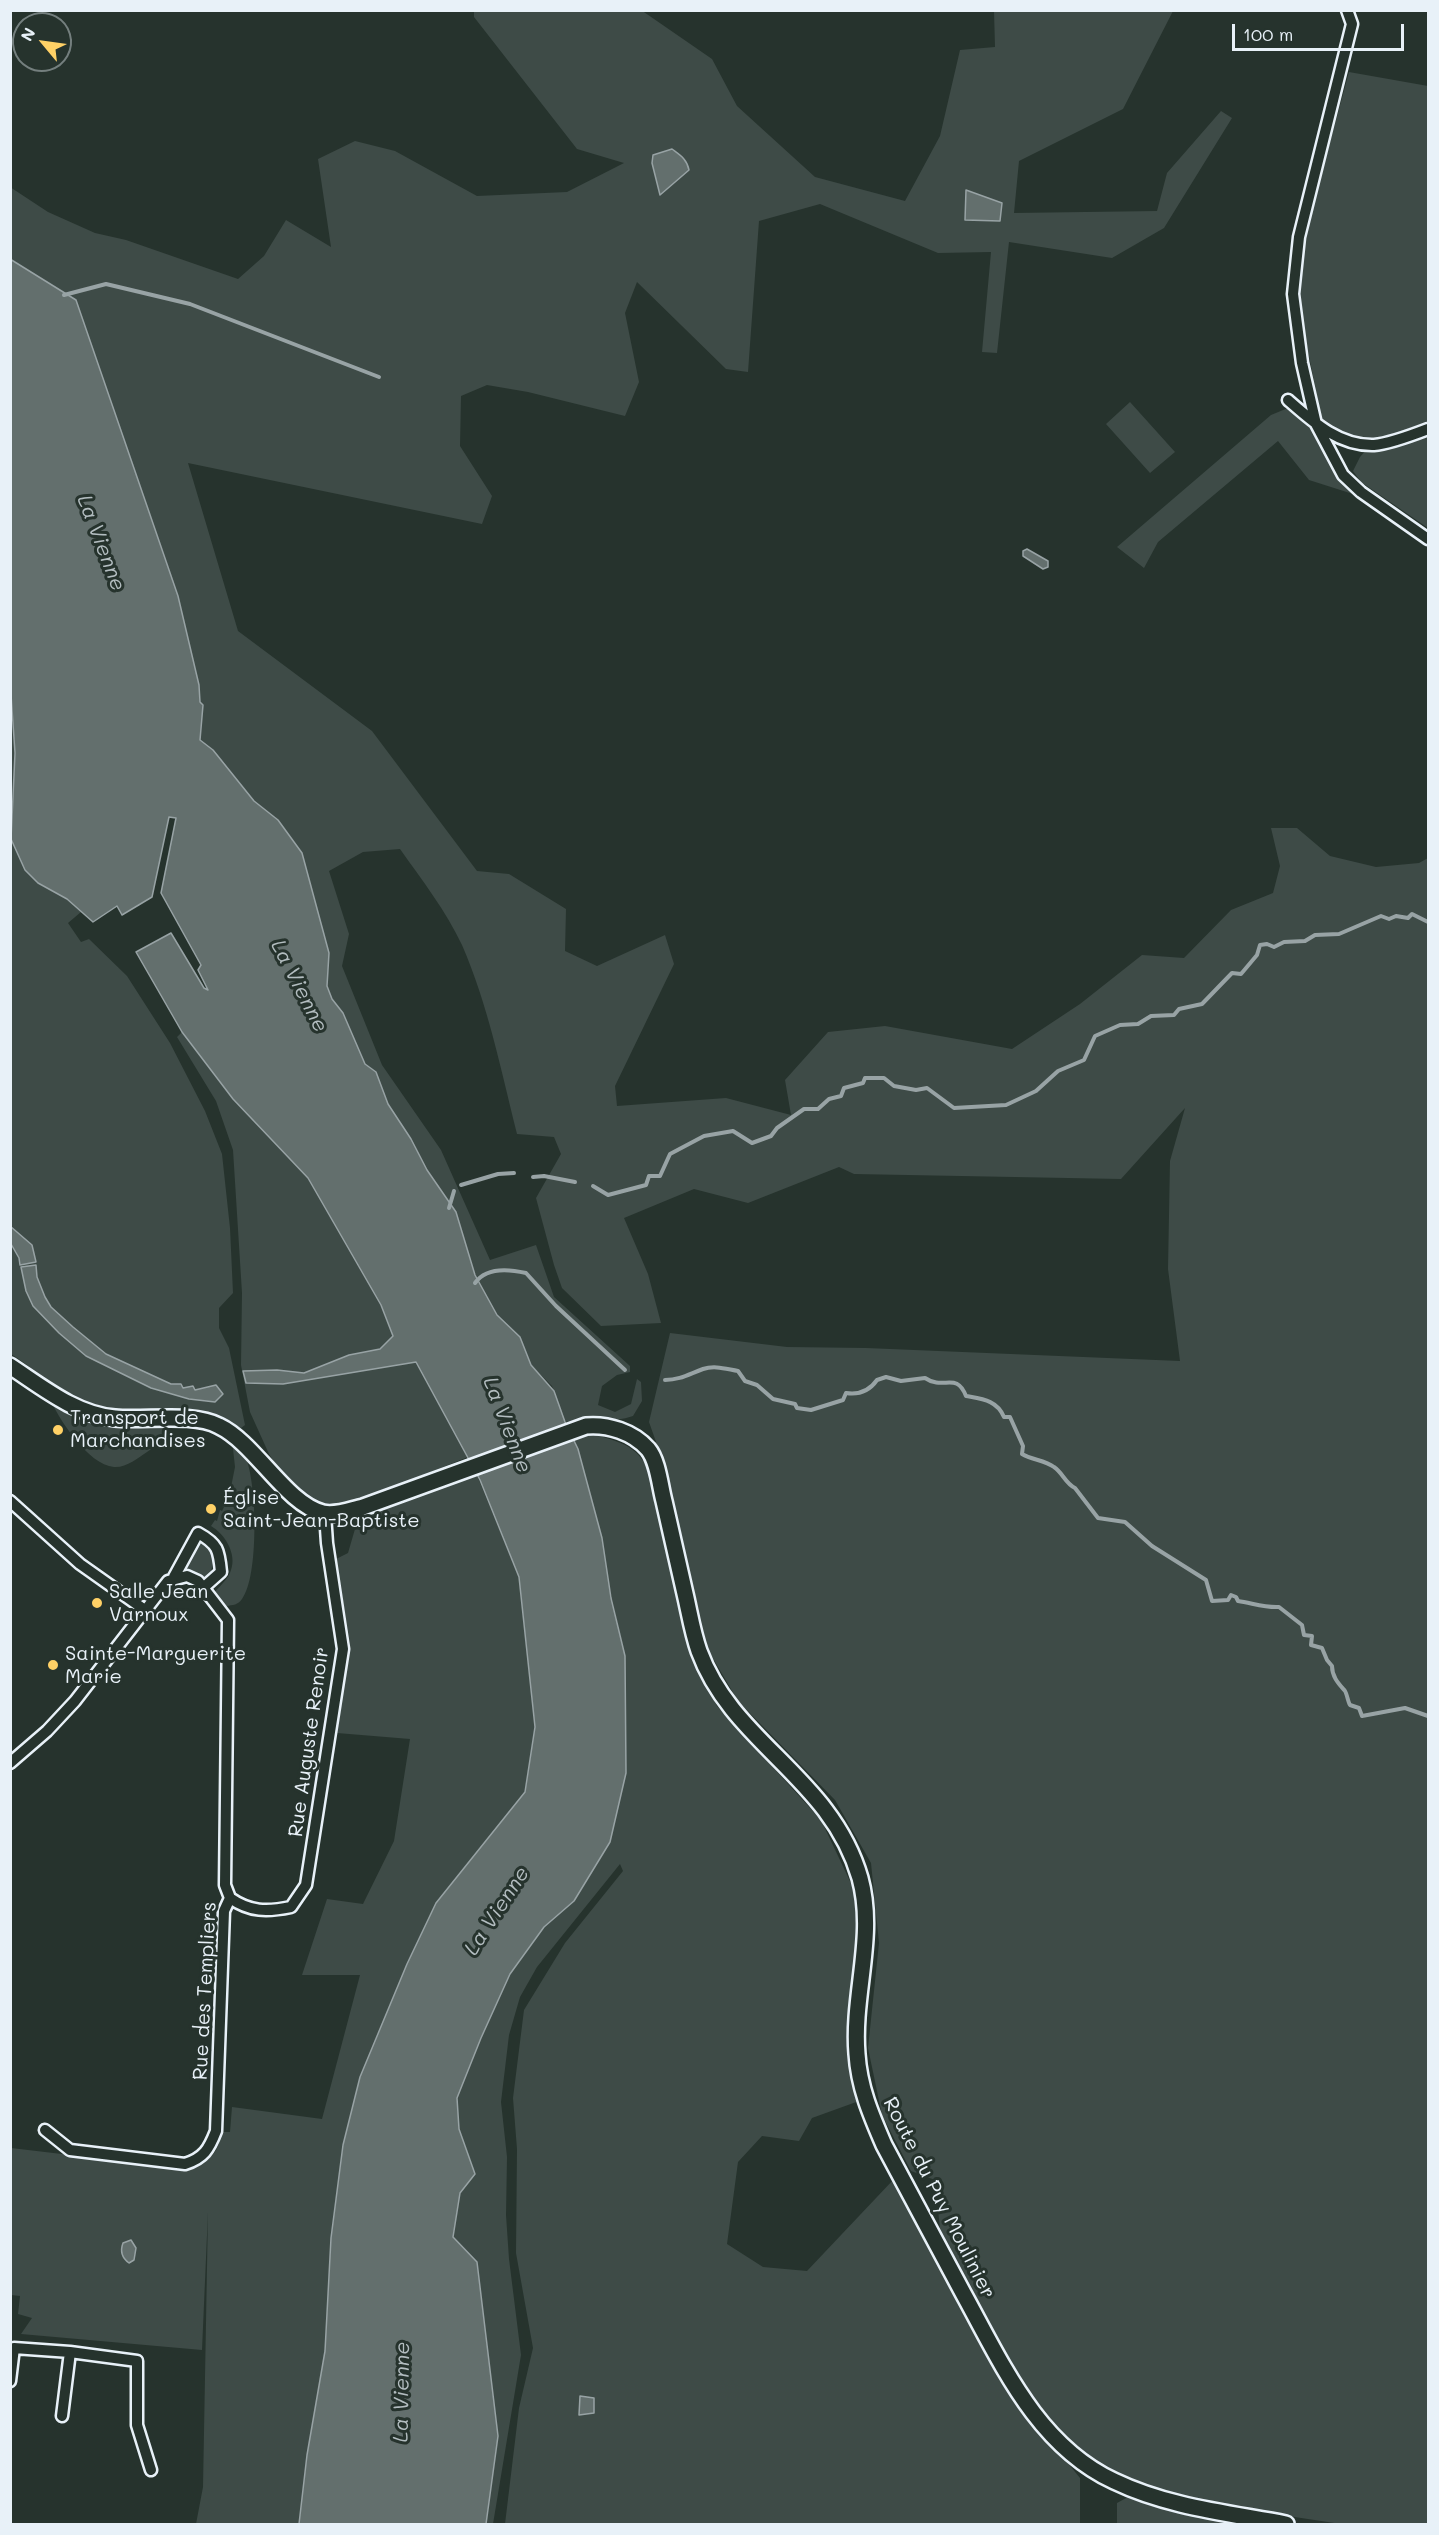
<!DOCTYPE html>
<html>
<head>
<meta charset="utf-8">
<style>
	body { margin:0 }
	#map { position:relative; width:1439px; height:2535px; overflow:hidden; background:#26332d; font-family:Mali,sans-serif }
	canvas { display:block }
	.frame { position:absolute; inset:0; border:12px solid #e8f1f8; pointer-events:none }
	.north { position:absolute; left:12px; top:12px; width:60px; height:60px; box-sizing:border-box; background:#26332d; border:2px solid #747f7e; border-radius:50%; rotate:299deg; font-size:16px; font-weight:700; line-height:24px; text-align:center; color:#e8f1f8 }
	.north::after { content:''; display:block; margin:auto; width:21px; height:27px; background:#ffd166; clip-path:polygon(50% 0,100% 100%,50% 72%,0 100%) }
	.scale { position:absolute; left:1232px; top:24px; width:172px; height:27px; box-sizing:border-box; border:3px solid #e8f1f8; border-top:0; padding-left:8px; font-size:18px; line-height:21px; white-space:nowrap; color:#e8f1f8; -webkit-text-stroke:4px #26332d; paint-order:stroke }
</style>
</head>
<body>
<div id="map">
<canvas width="1439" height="2535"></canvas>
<div class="frame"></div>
<div class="north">N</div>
<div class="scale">100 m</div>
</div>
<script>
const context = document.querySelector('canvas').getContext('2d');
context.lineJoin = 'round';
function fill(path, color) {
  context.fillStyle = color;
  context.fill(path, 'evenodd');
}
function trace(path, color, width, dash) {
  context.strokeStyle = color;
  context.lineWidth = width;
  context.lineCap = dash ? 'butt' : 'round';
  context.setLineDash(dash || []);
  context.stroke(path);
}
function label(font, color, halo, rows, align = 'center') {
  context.font = font + ' Mali,sans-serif';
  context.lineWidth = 6;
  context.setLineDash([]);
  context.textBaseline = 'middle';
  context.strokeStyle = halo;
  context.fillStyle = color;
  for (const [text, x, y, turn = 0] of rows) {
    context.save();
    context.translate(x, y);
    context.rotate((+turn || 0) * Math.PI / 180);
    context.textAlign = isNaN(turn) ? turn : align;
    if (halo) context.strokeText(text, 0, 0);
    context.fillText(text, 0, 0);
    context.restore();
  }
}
fill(new Path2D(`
	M 641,10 L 712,59 L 737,106 L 815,177 L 905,201 L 940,136 L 960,50 L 995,47 L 994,11 L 1173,11 L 1123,109 L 1019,161 L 1014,213 L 1157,211 L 1167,173 L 1221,111 L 1232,118 L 1164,228 L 1112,258 L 1009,242 L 997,353 L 982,352 L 991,252 L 938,253 L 820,204 L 759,221 L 748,372 L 726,369 L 637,282 L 625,313 L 639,382 L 625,416 L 528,392 L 487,385 L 461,396 L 460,446 L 492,496 L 482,524 L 188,463 L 238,631 L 372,731 L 477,871 L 509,874 L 566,909 L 565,951 L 597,966 L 665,935 L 674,964 L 615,1086 L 617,1106 L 726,1098 L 791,1115 L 785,1080 L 828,1032 L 885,1026 L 1012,1049 L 1080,1004 L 1142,955 L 1184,958 L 1231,910 L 1273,893 L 1280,866 L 1271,828 L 1297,828 L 1330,856 L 1376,867 L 1419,863 L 1428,858 L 1428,2524 L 1341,2524 L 1215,2505 L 1151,2490 L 1095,2463 L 1053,2425 L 1009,2362 L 940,2229 L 935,2180 L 911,2171 L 882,2115 L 868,2048 L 879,1943 L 871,1863 L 835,1800 L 738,1701 L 708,1650 L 667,1473 L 649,1422 L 670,1333 L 787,1347 L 866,1348 L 1180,1361 L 1168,1269 L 1170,1161 L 1185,1108 L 1121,1179 L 854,1174 L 839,1167 L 748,1203 L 694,1189 L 624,1218 L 648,1274 L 661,1323 L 601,1326 L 562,1288 L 554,1265 L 536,1198 L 561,1154 L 554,1137 L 517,1134 C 501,1070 488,1005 462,945 C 446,911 422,880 400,849 L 363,852 L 329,871 L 349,934 L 342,966 L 382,1065 L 441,1150 L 490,1260 L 536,1245 L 554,1297 L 630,1366 L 630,1372 L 617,1375 L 602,1386 L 598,1405 L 615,1412 L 631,1404 L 637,1379 L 641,1382 L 642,1401 L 633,1416 C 610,1424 588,1417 565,1422 L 552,1386 L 531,1365 L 520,1337 L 497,1315 L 475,1275 L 456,1212 L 427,1170 L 411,1139 L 388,1104 L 376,1072 L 365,1064 L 343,1013 L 332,999 L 327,986 L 328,953 L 302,853 L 278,820 L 254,801 L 213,750 L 199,740 L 203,705 L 200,702 L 199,685 L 178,596 L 76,300 L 11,259 L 10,187 L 48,212 L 95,233 L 126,240 L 238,279 L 264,256 L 286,220 L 331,247 L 318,159 L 355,141 L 395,151 L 477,196 L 567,192 L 624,163 L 577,149 L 474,17 L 474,11 Z
	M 1349,72 L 1428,86 L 1428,421 L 1387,437 L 1363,438 L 1336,432 L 1322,420 L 1301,317 L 1299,285 L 1305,235 Z
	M 1130,402 L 1175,452 L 1150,473 L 1106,424 Z
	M 1288,408 L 1309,424 L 1319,446 L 1356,495 L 1309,480 L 1278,441 L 1158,542 L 1144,568 L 1117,547 L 1271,415 Z
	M 1428,432 L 1428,528 L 1361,482 L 1353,471 L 1360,457 L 1368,448 Z
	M 10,680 L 15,753 L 11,838 L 25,870 L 38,883 L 67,899 L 81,912 L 68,923 L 81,942 L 89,939 L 127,976 L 170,1043 L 205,1111 L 222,1154 L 230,1228 L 233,1293 L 219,1308 L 219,1328 L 229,1348 L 245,1425 L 241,1428 C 235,1425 228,1420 221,1418 C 186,1406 147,1414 111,1408 C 74,1402 41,1374 11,1354 Z
	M 182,1032 L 233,1099 L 308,1178 L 381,1305 L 393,1336 L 416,1362 L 468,1457 L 351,1504 L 324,1506 L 304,1495 L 278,1468 L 269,1454 L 250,1412 L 241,1365 L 242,1293 L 233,1150 L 216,1101 L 177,1037 Z
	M 49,1397 L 163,1424 L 168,1428 C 166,1440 157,1445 147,1452 C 138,1458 126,1468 114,1467 C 88,1465 58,1418 49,1397 Z
	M 593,1434 C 630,1445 639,1447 655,1483 L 690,1655 L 717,1706 L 821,1820 L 857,1896 L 855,1979 L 859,2101 L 812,2118 L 799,2141 L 762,2136 L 738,2162 L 727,2244 L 763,2267 L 807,2271 L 894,2179 L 999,2378 L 1080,2478 L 1080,2524 L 505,2524 L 519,2408 L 533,2348 L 516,2253 L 517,2149 L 513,2098 L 524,2010 L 565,1943 L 623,1871 L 620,1864 L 537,1967 L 520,1997 L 509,2035 L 501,2102 L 507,2157 L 506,2215 L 509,2259 L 521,2355 L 493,2524 L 486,2524 L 498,2436 L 477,2262 L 453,2237 L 460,2193 L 475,2173 L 459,2129 L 457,2098 L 481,2038 L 510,1974 L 544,1927 L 574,1901 L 624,1709 L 625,1656 L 578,1449 L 573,1440 Z
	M 235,1444 C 238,1448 244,1453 246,1458 C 257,1485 259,1577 242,1599 C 238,1605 233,1605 226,1606 L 214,1593 C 219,1587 229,1578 231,1570 C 237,1554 225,1534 211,1526 L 215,1520 L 217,1521 L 220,1510 L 222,1511 L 224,1507 L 222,1506 L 229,1497 L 235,1467 L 233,1449 Z
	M 476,1473 L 519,1577 L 535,1727 L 525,1792 L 436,1903 L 407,1964 L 360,2077 L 343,2145 L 331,2238 L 325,2350 L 307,2455 L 299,2524 L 196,2524 L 203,2487 L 208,2212 L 202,2350 L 21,2334 L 32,2318 L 18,2314 L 20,2296 L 11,2295 L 11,2148 L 189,2169 C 208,2161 219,2155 221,2132 L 230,2132 L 232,2107 L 322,2119 L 360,1975 L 302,1975 L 327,1899 L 363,1904 L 394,1841 L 410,1739 L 337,1733 L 350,1643 L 336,1559 L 348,1553 L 355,1529 L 356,1518 L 409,1496 Z
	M 200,1540 L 208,1544 L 215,1552 L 211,1572 L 206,1578 L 194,1572 L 185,1570 Z
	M 1128,2497 L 1252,2524 L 1117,2524 L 1117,2503 Z`), '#3e4b47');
const water = new Path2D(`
	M 672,149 C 680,155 687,159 689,170 L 660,195 L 652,163 L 653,155 Z
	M 966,190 L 1002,203 L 1000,221 L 965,220 Z
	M 10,259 L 76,300 L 178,596 L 199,685 L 200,702 L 203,705 L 200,740 L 213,750 L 254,801 L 278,820 L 302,853 L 329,953 L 327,986 L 332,999 L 343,1013 L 365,1064 L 376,1072 L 388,1104 L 411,1139 L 427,1170 L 456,1212 L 475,1275 L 497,1315 L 520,1337 L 531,1365 L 554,1391 L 565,1422 L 578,1449 L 602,1538 L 611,1598 L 625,1656 L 626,1773 L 610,1842 L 574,1901 L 544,1927 L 510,1974 L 481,2038 L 457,2098 L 459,2129 L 475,2174 L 460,2193 L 453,2237 L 477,2262 L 498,2436 L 486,2524 L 299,2524 L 307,2455 L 325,2351 L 331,2238 L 343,2145 L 360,2077 L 407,1964 L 436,1903 L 525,1792 L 535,1727 L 519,1577 L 480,1480 L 416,1362 L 283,1384 L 246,1383 L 243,1371 L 277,1370 L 304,1373 L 349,1355 L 380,1349 L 393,1336 L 381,1305 L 308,1178 L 233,1099 L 182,1032 L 136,952 L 171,933 L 204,988 L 208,990 L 198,970 L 201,965 L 161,893 L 176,818 L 169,817 L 152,897 L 122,915 L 117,906 L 93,922 L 67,899 L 38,883 L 25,870 L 11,839 L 15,753 L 10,680 Z
	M 1027,549 L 1048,561 L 1048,567 L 1043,569 L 1023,556 L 1023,551 Z
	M 10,1226 L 32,1245 L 36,1262 L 20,1265 L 19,1258 L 11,1244 Z
	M 36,1265 L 37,1277 L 45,1297 L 51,1307 L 73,1327 L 106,1354 L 171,1384 L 181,1384 L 183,1388 L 193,1386 L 195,1390 L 216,1385 L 223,1394 L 215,1402 L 189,1399 L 151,1388 L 86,1356 L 59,1333 L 33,1306 L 26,1291 L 21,1267 Z
	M 131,2240 L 136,2248 L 134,2260 L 129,2263 C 122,2258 120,2251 123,2243 Z
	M 580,2396 L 594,2398 L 594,2413 L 579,2415 Z`);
fill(water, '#636f6d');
trace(water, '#98a3a5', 1.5);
trace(new Path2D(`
	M 64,295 L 106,284 L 190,304 L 379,377
	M 533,1177 L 544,1176 L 575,1182
	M 461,1185 L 498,1174 L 514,1173
	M 593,1186 L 608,1195 L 646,1185 L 649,1176 L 660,1176 L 670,1154 L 704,1136 L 733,1131 L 752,1143 L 771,1136 L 777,1128 L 804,1109 L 818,1109 L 829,1099 L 841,1096 L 844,1088 L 863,1083 L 865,1078 L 884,1078 L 894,1086 L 916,1090 L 927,1088 L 954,1108 L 1006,1105 L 1036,1091 L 1058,1071 L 1084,1060 L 1095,1036 L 1120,1025 L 1138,1024 L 1151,1016 L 1174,1015 L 1179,1009 L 1202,1004 L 1232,973 L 1241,974 L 1257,955 L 1260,945 L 1267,944 L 1274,947 L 1284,942 L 1305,941 L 1315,935 L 1339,934 L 1381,916 L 1389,919 L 1396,916 L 1408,918 L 1412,914 L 1428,922
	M 449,1208 L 454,1191
	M 475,1283 C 486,1267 509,1269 526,1273 L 556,1306 L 625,1370
	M 665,1380 C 680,1380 689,1374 703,1369 C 715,1365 726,1369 738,1371 L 745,1381 L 757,1385 L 773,1399 L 795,1404 L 797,1408 L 811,1410 L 843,1400 L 846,1393 C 859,1395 870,1390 877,1380 L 886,1377 L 901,1381 L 925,1378 C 944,1391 956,1371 966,1396 C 982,1399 997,1400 1004,1417 L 1010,1417 L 1023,1446 L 1022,1454 C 1032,1460 1045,1460 1054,1467 C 1063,1473 1065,1483 1075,1488 L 1098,1518 L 1125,1522 L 1152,1546 L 1206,1580 L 1212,1601 L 1228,1600 L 1231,1595 L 1236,1597 L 1238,1601 C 1252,1603 1265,1608 1279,1607 L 1302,1625 L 1304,1635 L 1312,1636 L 1311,1645 L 1322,1648 L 1327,1660 L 1332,1666 C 1332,1677 1339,1684 1345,1691 C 1347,1694 1348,1702 1350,1705 L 1359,1708 L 1362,1716 L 1405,1708 L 1428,1716`), '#98a3a5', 4);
const street = new Path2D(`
	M 1347,10 L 1352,24 L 1299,237 L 1293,294 L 1302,363 L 1316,424 L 1343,475 L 1361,492 L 1428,539
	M 1288,400 C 1313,422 1339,446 1374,445 C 1388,444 1415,434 1428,429
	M 10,1501 L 80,1564 L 145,1610
	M 174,1577 L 198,1533 C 218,1544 219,1550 221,1572 L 203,1588
	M 10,1763 L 47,1731 L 75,1701 L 168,1581 L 187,1576 L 198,1581 L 228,1620 L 225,1885 L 230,1898 L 224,1911 L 216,2131 C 209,2149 204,2158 185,2164 L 70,2150 L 45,2130
	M 230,1898 C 250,1912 267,1912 291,1907 L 306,1885 L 343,1649 L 327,1543 L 325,1514
	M 10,2381 L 14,2348 L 70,2352 L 137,2361 L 137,2425 L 151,2470
	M 62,2416 L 70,2352`);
const secondary = new Path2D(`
	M 10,1366 C 42,1387 76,1415 115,1418 C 145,1421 193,1412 219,1426 C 255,1443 286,1504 323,1513 C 336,1516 350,1510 363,1507 L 586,1426 C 608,1424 633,1432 648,1449 C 658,1461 660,1486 664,1501 C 671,1533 679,1566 686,1598 C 690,1616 693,1634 699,1651 C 733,1744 831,1777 860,1878 C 876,1936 852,1995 857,2054 C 859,2087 871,2115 884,2145 C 910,2194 937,2244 963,2293 C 1002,2364 1037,2445 1114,2481 C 1168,2507 1228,2513 1286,2524`);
trace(street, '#e8f1f8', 15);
trace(secondary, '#e8f1f8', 20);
trace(street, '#26332d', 10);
trace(secondary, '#26332d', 15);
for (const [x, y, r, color] of [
	[58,1430,6,"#ffd166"],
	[211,1509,6,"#ffd166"],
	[97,1603,6,"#ffd166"],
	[53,1665,6,"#ffd166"]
]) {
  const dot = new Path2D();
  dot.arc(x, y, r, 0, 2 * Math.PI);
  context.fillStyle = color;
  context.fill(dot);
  trace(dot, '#26332d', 2);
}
label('20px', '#e8f1f8', '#26332d', [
	["Transport de",70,1418],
	["Marchandises",70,1441],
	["Église",223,1498],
	["Saint-Jean-Baptiste",223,1521],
	["Salle Jean",109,1592],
	["Varnoux",109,1615],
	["Sainte-Marguerite",65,1654],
	["Marie",65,1677]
], 'left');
label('20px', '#e8f1f8', '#26332d', [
	["Rue Auguste Renoir",309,1742,-82],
	["Rue des Templiers",205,1991,-87],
	["Route du Puy Moulinier",939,2198,63]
]);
label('italic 21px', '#b3bdc0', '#26332d', [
	["La Vienne",101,543,69],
	["La Vienne",299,986,63],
	["La Vienne",507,1425,69],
	["La Vienne",497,1911,-57],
	["La Vienne",402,2392,-89]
]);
</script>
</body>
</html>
